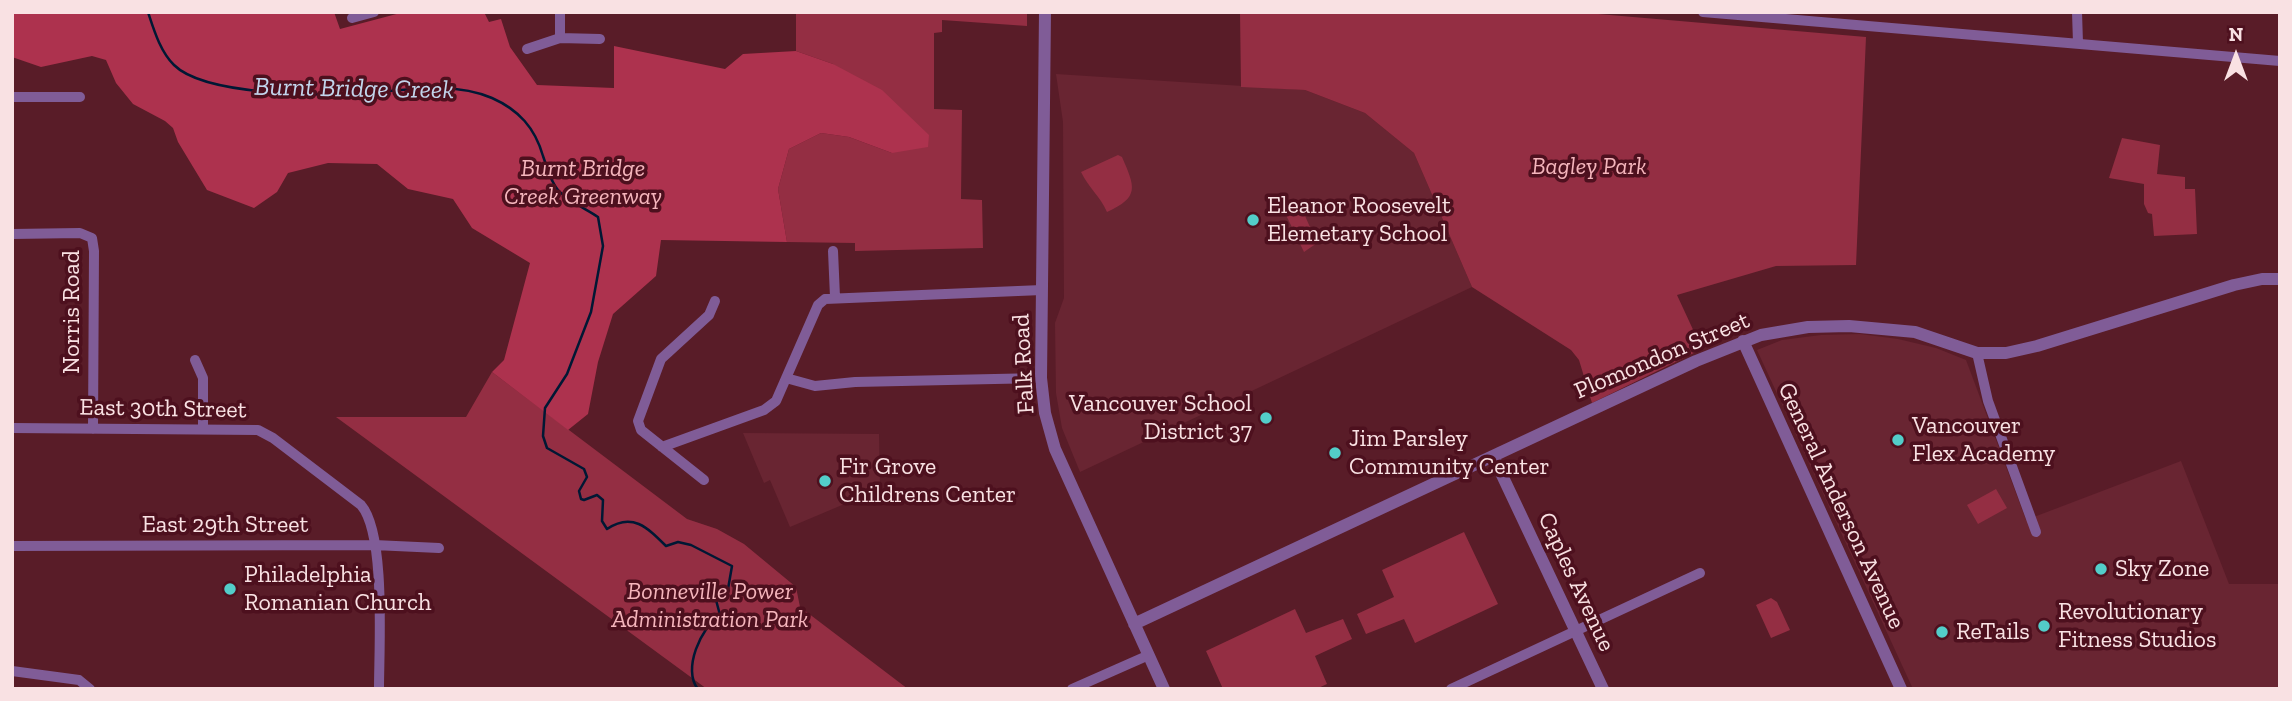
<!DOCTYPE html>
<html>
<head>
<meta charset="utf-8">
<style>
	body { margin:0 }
	#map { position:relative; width:2292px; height:701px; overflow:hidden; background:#591c28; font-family:"Zilla Slab",serif }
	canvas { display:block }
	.frame { position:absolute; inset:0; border:14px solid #f9e1e3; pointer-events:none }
	.north { position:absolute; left:2201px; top:21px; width:70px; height:70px; -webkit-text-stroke:5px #4d101e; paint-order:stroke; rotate:0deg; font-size:19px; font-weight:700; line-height:28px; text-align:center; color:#f9e1e3 }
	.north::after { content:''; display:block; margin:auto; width:24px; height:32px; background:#f9e1e3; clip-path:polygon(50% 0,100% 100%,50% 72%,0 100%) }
</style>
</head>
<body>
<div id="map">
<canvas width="2292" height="701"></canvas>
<div class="frame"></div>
<div class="north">N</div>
</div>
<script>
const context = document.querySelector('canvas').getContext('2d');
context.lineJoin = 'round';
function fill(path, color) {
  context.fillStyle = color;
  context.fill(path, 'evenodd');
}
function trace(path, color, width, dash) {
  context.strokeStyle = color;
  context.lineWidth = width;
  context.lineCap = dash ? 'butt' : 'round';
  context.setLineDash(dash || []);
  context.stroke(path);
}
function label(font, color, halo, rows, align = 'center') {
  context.font = font + ' "Zilla Slab",serif';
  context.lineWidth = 7;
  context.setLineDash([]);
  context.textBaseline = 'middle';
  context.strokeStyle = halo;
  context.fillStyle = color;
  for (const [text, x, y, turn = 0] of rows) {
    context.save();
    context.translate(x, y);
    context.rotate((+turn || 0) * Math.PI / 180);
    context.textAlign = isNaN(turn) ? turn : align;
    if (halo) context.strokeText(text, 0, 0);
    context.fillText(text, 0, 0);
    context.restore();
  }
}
fill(new Path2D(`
	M 1056,74 L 1305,90 L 1365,113 L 1414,153 L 1472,287 L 1080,472 L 1062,428 L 1056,393 L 1055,323 L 1064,298 L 1063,122 Z
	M 1860,334 L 1898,339 L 1936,348 L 1966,360 L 2026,520 L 2181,461 L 2229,584 L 2280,584 L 2280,689 L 1913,689 L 1757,350 L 1782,340 L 1821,335 Z
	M 743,433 L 879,434 L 880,489 L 790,527 L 770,480 L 764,483 Z`), '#692532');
fill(new Path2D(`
	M 796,12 L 1027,12 L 1027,26 L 942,20 L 942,32 L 934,33 L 934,109 L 962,110 L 961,199 L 982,200 L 983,248 L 855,251 L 855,243 L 787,242 L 778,189 L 789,149 L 821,133 L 849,137 L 892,153 L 833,64 L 796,51 Z
	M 1240,12 L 1575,12 L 1866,37 L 1856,265 L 1776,266 L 1677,295 L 1702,349 L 1592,403 L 1579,360 L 1571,350 L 1472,287 L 1414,153 L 1365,113 L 1305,90 L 1241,87 Z
	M 2122,138 L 2160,145 L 2157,174 L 2185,177 L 2185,189 L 2195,189 L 2197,234 L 2154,236 L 2152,214 L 2148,213 L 2144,204 L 2144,184 L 2109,178 Z
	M 1118,155 L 1122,157 C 1135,187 1140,197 1107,212 C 1100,196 1088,187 1081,172 Z
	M 1298,207 L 1302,209 L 1317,243 L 1304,252 L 1285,213 Z
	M 492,372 L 687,519 L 717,529 L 744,544 L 796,587 L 800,607 L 908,689 L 707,689 L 336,417 L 466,417 Z
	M 1996,489 L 2007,508 L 1978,524 L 1967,505 Z
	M 1464,532 L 1498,604 L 1415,643 L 1404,619 L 1366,634 L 1357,614 L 1394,597 L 1382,570 Z
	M 1771,598 L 1777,602 L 1790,630 L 1771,638 L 1756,605 Z
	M 1295,609 L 1306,633 L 1343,619 L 1352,639 L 1315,656 L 1327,684 L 1316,689 L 1223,689 L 1206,651 Z`), '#942e43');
fill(new Path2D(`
	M 12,12 L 334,12 L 340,29 L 404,12 L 484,12 L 489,22 L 501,19 L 510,47 L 537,85 L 614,88 L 614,46 L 725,69 L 743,54 L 796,51 L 833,64 L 882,90 L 929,135 L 928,147 L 892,153 L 849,137 L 821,133 L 789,149 L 778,189 L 787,242 L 661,240 L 656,276 L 613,314 L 598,362 L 588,414 L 568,430 L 492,372 L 504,360 L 530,263 L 472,228 L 453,199 L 408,189 L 377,164 L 328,163 L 288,173 L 277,192 L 254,208 L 207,190 L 178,142 L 173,128 L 165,121 L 133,104 L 116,83 L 106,60 L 92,56 L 41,67 L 12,57 Z`), '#ad324e');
trace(new Path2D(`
	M 148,12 C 154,30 160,51 174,65 C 205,96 323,96 366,93 C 408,90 452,81 492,98 C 519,110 535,128 543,156 C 547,167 550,181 558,190 C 568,201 586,209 598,217 L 603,246 L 591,312 L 567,374 L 545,408 L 543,436 L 547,448 L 584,469 L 587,477 L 579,491 L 581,499 L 584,500 L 597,495 L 603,500 L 602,521 L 607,529 C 632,512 647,527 666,546 L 678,542 L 691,545 L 732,566 L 728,589 L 716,600 L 720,615 C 701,627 682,670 698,689`), '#001834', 2.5);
trace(new Path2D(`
	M 560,12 L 560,38
	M 1703,12 L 2280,61
	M 2077,12 L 2078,43
	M 352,18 L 374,12
	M 527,49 L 560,38 L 600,39
	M 12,97 L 80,97
	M 12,234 L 80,233 L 92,238 L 94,251 L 93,429
	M 833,251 L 835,297
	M 1977,353 L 1988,401 L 2036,532
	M 195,360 L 203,378 L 203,429
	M 786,378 L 815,386 L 855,382 L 1041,378
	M 12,428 L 258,430 L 273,438 L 361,505 C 386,534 379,647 379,689
	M 662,447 L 764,410 L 776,401 L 818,305 L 825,299 L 1042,290
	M 704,480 L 641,430 L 638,421 L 661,359 L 709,315 L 715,301
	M 12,546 L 374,545 L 439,548
	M 12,671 L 79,680 L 90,689
	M 1072,689 L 1149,655
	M 1451,689 L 1700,573`), '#805c97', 10);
trace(new Path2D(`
	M 1045,12 L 1041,378 L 1045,413 L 1055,449 L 1164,689
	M 1743,341 L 1901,689
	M 1493,456 L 1603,689
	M 1134,624 L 1696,361 L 1761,335 L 1808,327 L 1849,326 L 1915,332 L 1977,353 L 2006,353 L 2037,346 L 2234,285 L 2262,279 L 2280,279`), '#805c97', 12);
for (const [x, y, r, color] of [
	[1253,220,7,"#53cdc9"],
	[1266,418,7,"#53cdc9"],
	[1898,440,7,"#53cdc9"],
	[1335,453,7,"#53cdc9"],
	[825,481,7,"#53cdc9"],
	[2101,569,7,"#53cdc9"],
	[230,589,7,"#53cdc9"],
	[2044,626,7,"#53cdc9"],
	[1942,632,7,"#53cdc9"]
]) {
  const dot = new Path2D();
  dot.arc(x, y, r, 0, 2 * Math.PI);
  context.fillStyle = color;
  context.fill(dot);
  trace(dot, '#4d101e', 2.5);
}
label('italic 24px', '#f5b5bc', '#4d101e', [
	["Bagley Park",1589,167],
	["Burnt Bridge",583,169],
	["Creek Greenway",583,197],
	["Bonneville Power",710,592],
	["Administration Park",710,620]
]);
label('24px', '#f9e1e3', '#4d101e', [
	["Eleanor Roosevelt",1267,206],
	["Elemetary School",1267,234],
	["Vancouver School",1252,404,"right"],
	["District 37",1252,432,"right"],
	["Vancouver",1912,426],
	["Flex Academy",1912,454],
	["Jim Parsley",1349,439],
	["Community Center",1349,467],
	["Fir Grove",839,467],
	["Childrens Center",839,495],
	["Sky Zone",2115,569],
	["Philadelphia",244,575],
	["Romanian Church",244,603],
	["Revolutionary",2058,612],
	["Fitness Studios",2058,640],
	["ReTails",1956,632]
], 'left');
label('24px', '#f9e1e3', '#4d101e', [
	["Norris Road",72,312,-90],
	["Plomondon Street",1662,356,-23],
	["Falk Road",1024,364,-93],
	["East 30th Street",163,409,1],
	["General Anderson Avenue",1841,506,65],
	["East 29th Street",225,525],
	["Caples Avenue",1576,582,65]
]);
label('italic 26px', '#c2d5ec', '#4d101e', [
	["Burnt Bridge Creek",354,89,1]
]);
</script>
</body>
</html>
